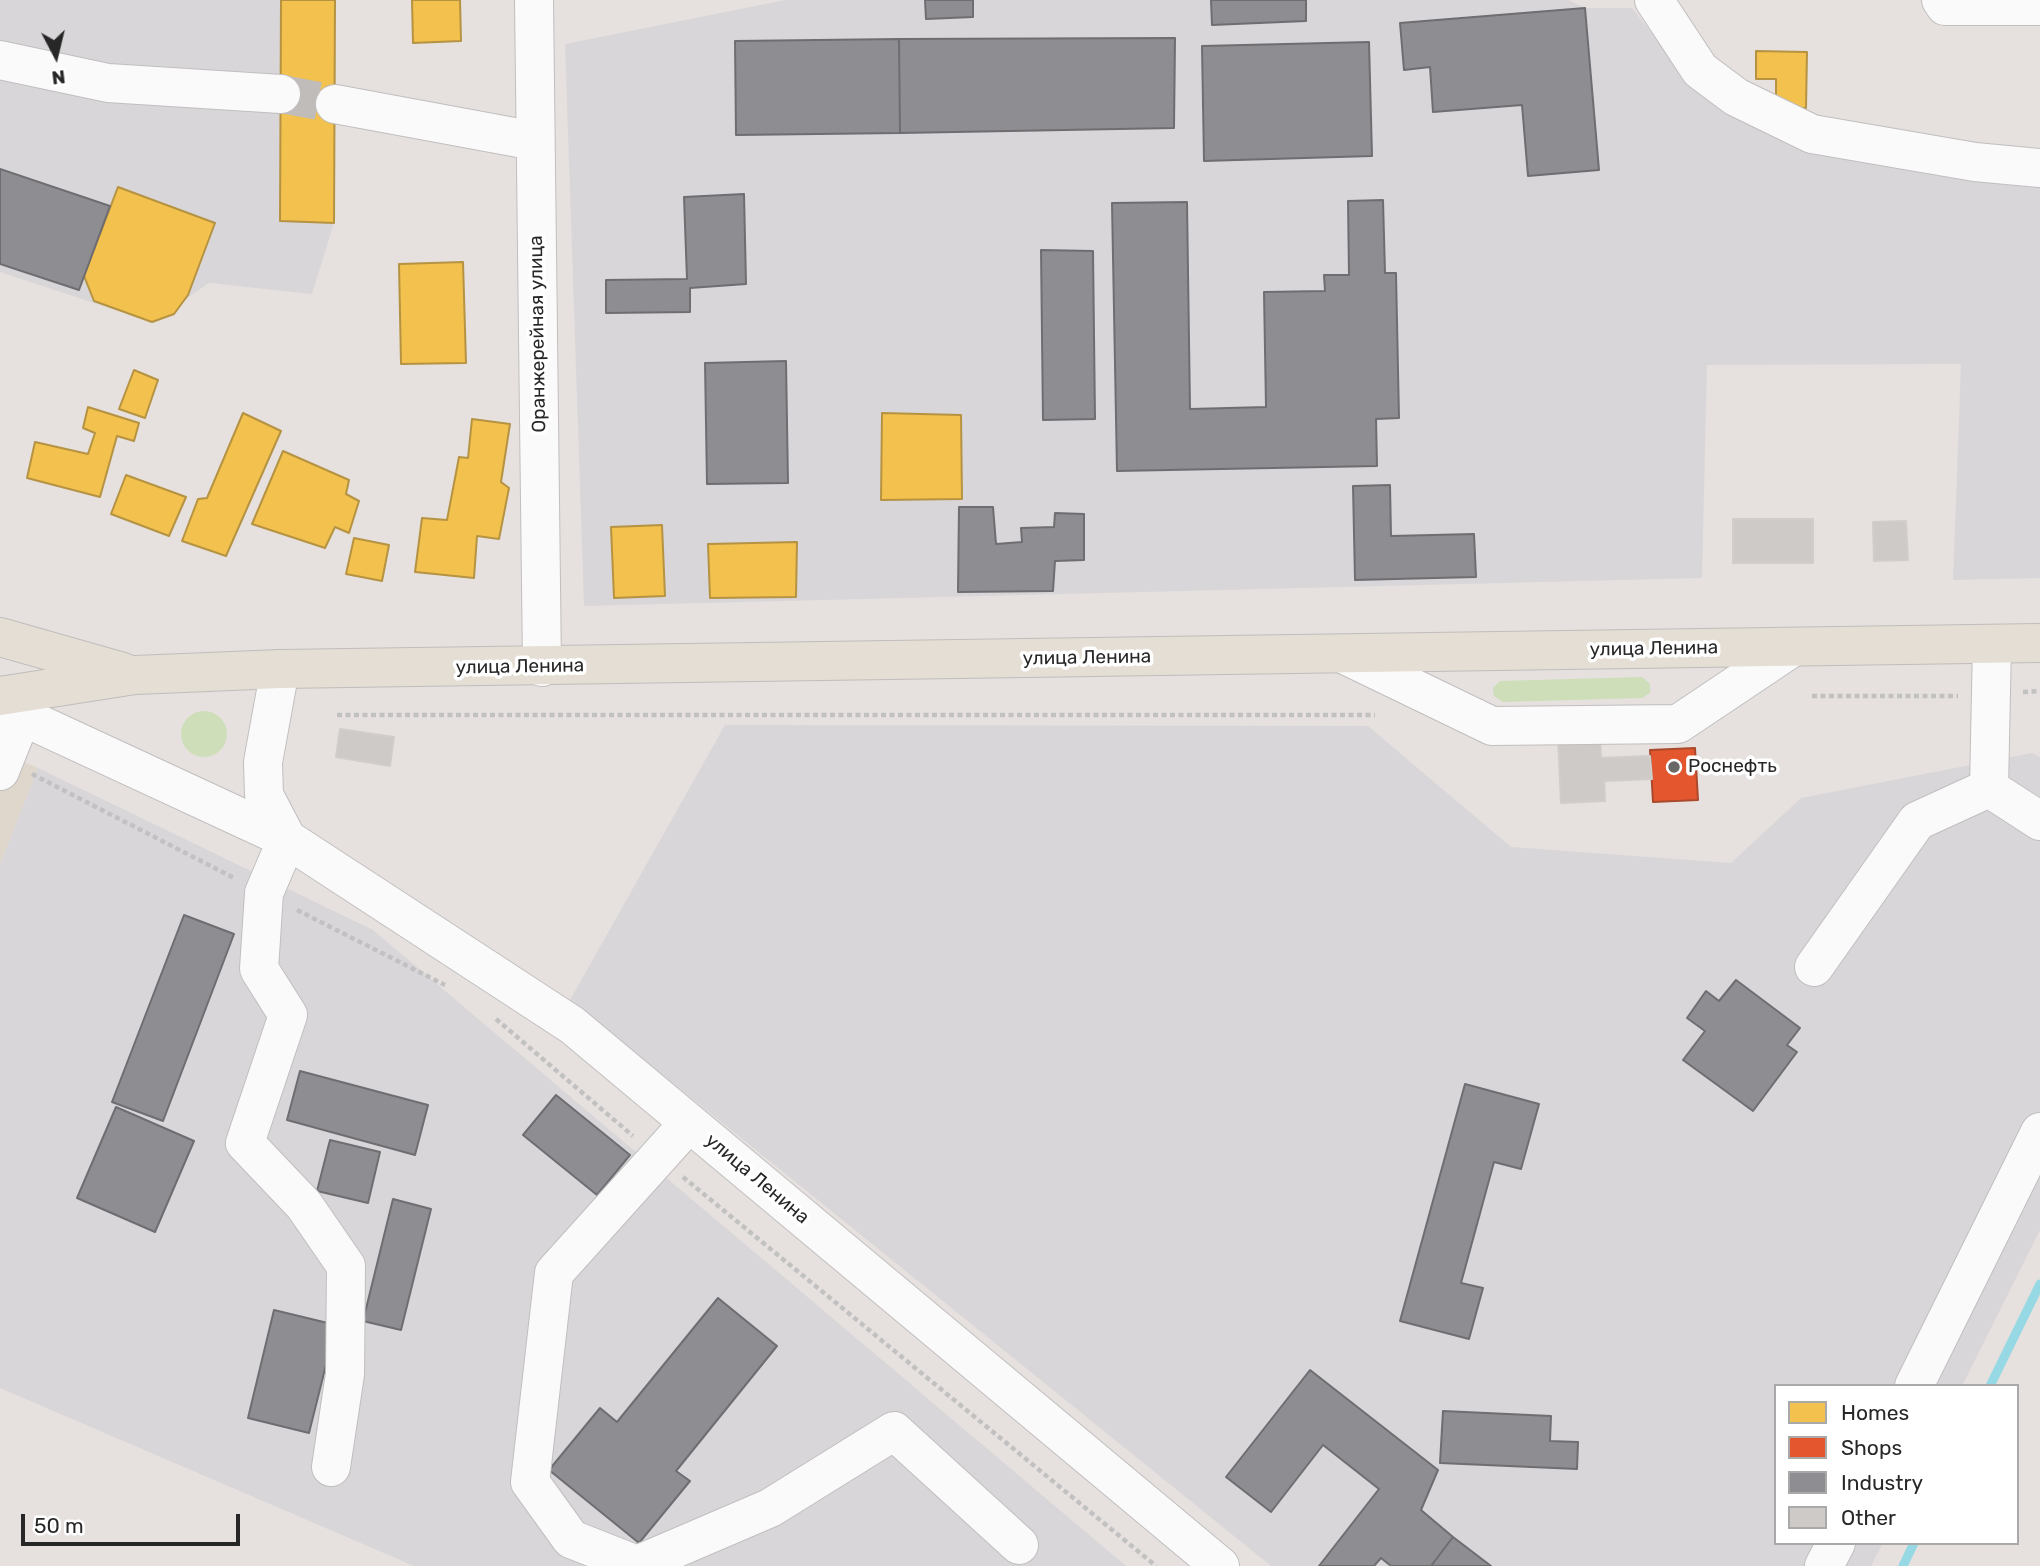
<!DOCTYPE html>
<html>
<head>
<meta charset="utf-8">
<style>
	body { margin:0 }
	#map { position:relative; width:2040px; height:1566px; overflow:hidden; background:#e6e1de; font-family:Rubik,sans-serif }
	canvas { display:block }
	.legend { position:absolute; left:1774px; top:1384px; width:245px; height:161px; box-sizing:border-box; background:#fff; border:2px solid #a9a9a9; margin:0; padding:9px 12px; list-style:none; font-size:21px; color:#272727 }
	.legend li { display:flex; align-items:center; gap:14px; height:35px }
	.legend b { width:35px; border:2px solid #a9a9a9 }
	.north { position:absolute; left:21px; top:21px; width:70px; height:70px; -webkit-text-stroke:5px #fff; paint-order:stroke; rotate:173deg; font-size:19px; font-weight:700; line-height:28px; text-align:center; color:#272727 }
	.north::after { content:''; display:block; margin:auto; width:24px; height:32px; background:#272727; clip-path:polygon(50% 0,100% 100%,50% 72%,0 100%) }
	.scale { position:absolute; left:21px; top:1514px; width:219px; height:32px; box-sizing:border-box; border:4px solid #272727; border-top:0; padding-left:9px; font-size:21px; line-height:24px; white-space:nowrap; color:#272727; -webkit-text-stroke:5px #fff; paint-order:stroke }
</style>
</head>
<body>
<div id="map">
<canvas width="2040" height="1566"></canvas>
<ul class="legend">
<li><b style="height:19px;background:#f2c14e"></b>Homes</li>
<li><b style="height:19px;background:#e4572e"></b>Shops</li>
<li><b style="height:19px;background:#8d8d92"></b>Industry</li>
<li><b style="height:19px;background:#cdcac7"></b>Other</li>
</ul>
<div class="north">N</div>
<div class="scale">50 m</div>
</div>
<script>
const context = document.querySelector('canvas').getContext('2d');
context.lineJoin = 'round';
function fill(path, color) {
  context.fillStyle = color;
  context.fill(path, 'evenodd');
}
function trace(path, color, width, dash) {
  context.strokeStyle = color;
  context.lineWidth = width;
  context.lineCap = dash ? 'butt' : 'round';
  context.setLineDash(dash || []);
  context.stroke(path);
}
function label(font, color, halo, rows, align = 'center') {
  context.font = font + ' Rubik,sans-serif';
  context.lineWidth = 7;
  context.setLineDash([]);
  context.textBaseline = 'middle';
  context.strokeStyle = halo;
  context.fillStyle = color;
  for (const [text, x, y, turn = 0] of rows) {
    context.save();
    context.translate(x, y);
    context.rotate((+turn || 0) * Math.PI / 180);
    context.textAlign = isNaN(turn) ? turn : align;
    if (halo) context.strokeText(text, 0, 0);
    context.fillText(text, 0, 0);
    context.restore();
  }
}
fill(new Path2D(`
	M 0,0 L 335,0 L 334,223 L 312,294 L 209,283 L 152,322 L 0,272 Z
	M 785,0 L 1568,0 L 1585,8 L 1632,8 L 1696,89 L 2040,179 L 2040,578 L 1953,580 L 1961,364 L 1707,365 L 1702,578 L 584,606 L 565,44 Z
	M 725,725 L 1368,726 L 1511,847 L 1731,863 L 1801,798 L 2032,753 L 2040,757 L 2040,1230 L 1962,1386 L 1776,1386 L 1776,1543 L 1883,1543 L 1871,1566 L 1271,1566 L 570,1000 Z
	M 38,768 L 373,930 L 1126,1566 L 414,1566 L 0,1388 L 0,864 Z`), '#d9d6d9');
fill(new Path2D(`
	M 0,752 L 38,768 L 0,864 Z`), '#e0d7cc');
fill(new Path2D(`
	M 1642,677 L 1650,684 L 1650,693 L 1642,698 L 1503,702 L 1494,696 L 1493,688 L 1500,681 Z
	M181 734a23 23 0 1 1 46 0a23 23 0 1 1-46 0Z`), '#cddeb9');
const homes = new Path2D(`
	M 281,0 L 335,0 L 334,223 L 280,221 Z
	M 412,0 L 460,0 L 461,41 L 413,43 Z
	M 1756,51 L 1807,52 L 1806,108 L 1776,108 L 1776,79 L 1756,79 Z
	M 118,187 L 215,223 L 188,295 L 174,314 L 152,322 L 94,301 L 84,276 Z
	M 463,262 L 466,363 L 401,364 L 399,264 Z
	M 134,370 L 158,380 L 145,418 L 119,409 Z
	M 88,407 L 139,423 L 134,441 L 117,436 L 100,497 L 27,478 L 35,442 L 88,454 L 95,433 L 83,428 Z
	M 243,413 L 281,431 L 226,556 L 182,541 L 198,499 L 207,498 Z
	M 882,413 L 961,415 L 962,499 L 881,500 Z
	M 472,419 L 510,424 L 501,482 L 509,488 L 499,539 L 477,536 L 474,578 L 415,572 L 422,518 L 447,520 L 459,457 L 468,458 Z
	M 283,451 L 349,480 L 346,494 L 359,501 L 349,533 L 335,527 L 325,548 L 252,524 Z
	M 126,475 L 186,497 L 169,536 L 111,514 Z
	M 662,525 L 665,596 L 614,598 L 611,527 Z
	M 354,538 L 389,545 L 382,581 L 346,574 Z
	M 797,542 L 796,597 L 710,598 L 708,544 Z`);
fill(homes, '#f2c14e');
trace(homes, '#b59342', 2);
const shops = new Path2D(`
	M 1695,748 L 1698,800 L 1653,802 L 1650,750 Z`);
fill(shops, '#e4572e');
trace(shops, '#ab492c', 2);
const industry = new Path2D(`
	M 925,0 L 973,0 L 973,17 L 926,19 Z
	M 1211,0 L 1306,0 L 1306,21 L 1212,25 Z
	M 1585,8 L 1599,170 L 1528,176 L 1522,105 L 1433,112 L 1430,67 L 1404,70 L 1400,23 Z
	M 1175,38 L 1174,128 L 900,133 L 899,39 Z
	M 899,39 L 900,133 L 736,135 L 735,41 Z
	M 1369,42 L 1372,156 L 1204,161 L 1202,46 Z
	M 0,169 L 110,206 L 79,290 L 0,264 Z
	M 744,194 L 746,284 L 690,288 L 690,312 L 606,313 L 606,280 L 687,279 L 684,197 Z
	M 1383,200 L 1385,273 L 1396,273 L 1399,418 L 1376,419 L 1377,466 L 1117,471 L 1112,203 L 1187,202 L 1190,409 L 1266,407 L 1264,292 L 1325,291 L 1324,275 L 1349,275 L 1348,201 Z
	M 1041,250 L 1093,251 L 1095,419 L 1043,420 Z
	M 786,361 L 788,483 L 707,484 L 705,363 Z
	M 1390,485 L 1391,536 L 1474,534 L 1476,577 L 1355,580 L 1353,486 Z
	M 959,507 L 993,507 L 996,544 L 1022,542 L 1021,528 L 1054,527 L 1055,513 L 1084,514 L 1084,560 L 1055,561 L 1053,591 L 958,592 Z
	M 184,915 L 234,934 L 163,1121 L 112,1102 Z
	M 1736,980 L 1800,1028 L 1787,1045 L 1797,1052 L 1753,1111 L 1683,1060 L 1705,1031 L 1687,1018 L 1706,991 L 1719,1001 Z
	M 300,1071 L 428,1105 L 415,1155 L 287,1120 Z
	M 1465,1084 L 1539,1104 L 1521,1169 L 1494,1162 L 1461,1283 L 1483,1288 L 1469,1339 L 1400,1321 Z
	M 556,1095 L 630,1155 L 597,1195 L 523,1135 Z
	M 116,1107 L 194,1141 L 155,1232 L 77,1198 Z
	M 330,1140 L 380,1152 L 368,1203 L 317,1191 Z
	M 393,1199 L 431,1209 L 401,1330 L 363,1321 Z
	M 718,1298 L 777,1346 L 676,1471 L 690,1481 L 639,1543 L 549,1470 L 600,1408 L 617,1422 Z
	M 274,1310 L 336,1325 L 309,1433 L 248,1418 Z
	M 1310,1370 L 1438,1470 L 1421,1510 L 1453,1537 L 1431,1566 L 1391,1566 L 1381,1558 L 1374,1566 L 1319,1566 L 1379,1489 L 1323,1445 L 1271,1512 L 1226,1477 Z
	M 1443,1411 L 1551,1416 L 1550,1441 L 1578,1442 L 1577,1469 L 1440,1463 Z
	M 1453,1537 L 1491,1566 L 1431,1566 Z`);
fill(industry, '#8d8d92');
trace(industry, '#6e6e72', 2);
trace(new Path2D(`
	M 1990,1386 L 2040,1284
	M 1903,1566 L 1914,1543`), '#96d8e3', 9);
const building = new Path2D(`
	M 1733,519 L 1813,519 L 1813,563 L 1733,563 Z
	M 1906,521 L 1908,560 L 1874,561 L 1873,522 Z
	M 340,729 L 394,737 L 390,766 L 336,757 Z
	M 1600,735 L 1601,758 L 1650,756 L 1652,779 L 1604,781 L 1605,801 L 1561,803 L 1558,738 Z`);
fill(building, '#cdcac7');
trace(building, '#d1cdca', 2);
trace(new Path2D(`
	M 281,94 L 335,104`), '#c0bcb9', 38, [38, 19]);
const minor = new Path2D(`
	M 534,0 L 542,667
	M 1654,0 L 1700,70 L 1736,97 L 1812,134 L 1975,162 L 2040,168
	M 1941,0 L 1945,6 L 2040,6
	M 0,60 L 108,83 L 281,94
	M 335,104 L 535,141
	M 1992,644 L 1989,788 L 2040,821
	M 1343,654 L 1492,726 L 1678,724 L 1793,647
	M 280,669 L 263,762 L 264,795 L 287,839
	M 0,706 L 287,839 L 572,1025 L 1220,1566
	M 0,771 L 22,716
	M 287,839 L 264,893 L 259,969 L 288,1015 L 245,1143 L 304,1205 L 346,1266 L 345,1374 L 331,1467
	M 1814,967 L 1917,821 L 1989,788
	M 689,1123 L 554,1273 L 530,1482 L 571,1539 L 637,1565 L 770,1508 L 894,1431 L 1019,1545
	M 1914,1386 L 2040,1132
	M 1824,1566 L 1836,1543`);
const major = new Path2D(`
	M 0,637 L 123,672
	M 0,696 L 135,675 L 280,669 L 2040,643`);
trace(minor, '#c0bebf', 40);
trace(major, '#bfbdbc', 40);
trace(new Path2D(`
	M 2023,692 L 2040,691
	M 1812,696 L 1958,696
	M 337,715 L 1375,715
	M 32,774 L 236,879
	M 297,910 L 445,985
	M 496,1019 L 633,1136
	M 683,1177 L 1156,1566`), '#c2c1c1', 4.5, [5, 3.5]);
trace(minor, '#fbfafa', 38);
trace(major, '#e4ded4', 38);
for (const [x, y, r, color] of [
	[1674,767,7,"#6a6867"]
]) {
  const dot = new Path2D();
  dot.arc(x, y, r, 0, 2 * Math.PI);
  context.fillStyle = color;
  context.fill(dot);
  trace(dot, '#fff', 2.5);
}
label('19px', '#272727', '#fff', [
	["Оранжерейная улица",538,334,-91],
	["улица Ленина",1654,649,-1],
	["улица Ленина",1087,658,-1],
	["улица Ленина",520,667,-1],
	["улица Ленина",757,1179,40]
]);
label('19px', '#272727', '#fff', [
	["Роснефть",1688,767]
], 'left');
</script>
</body>
</html>
